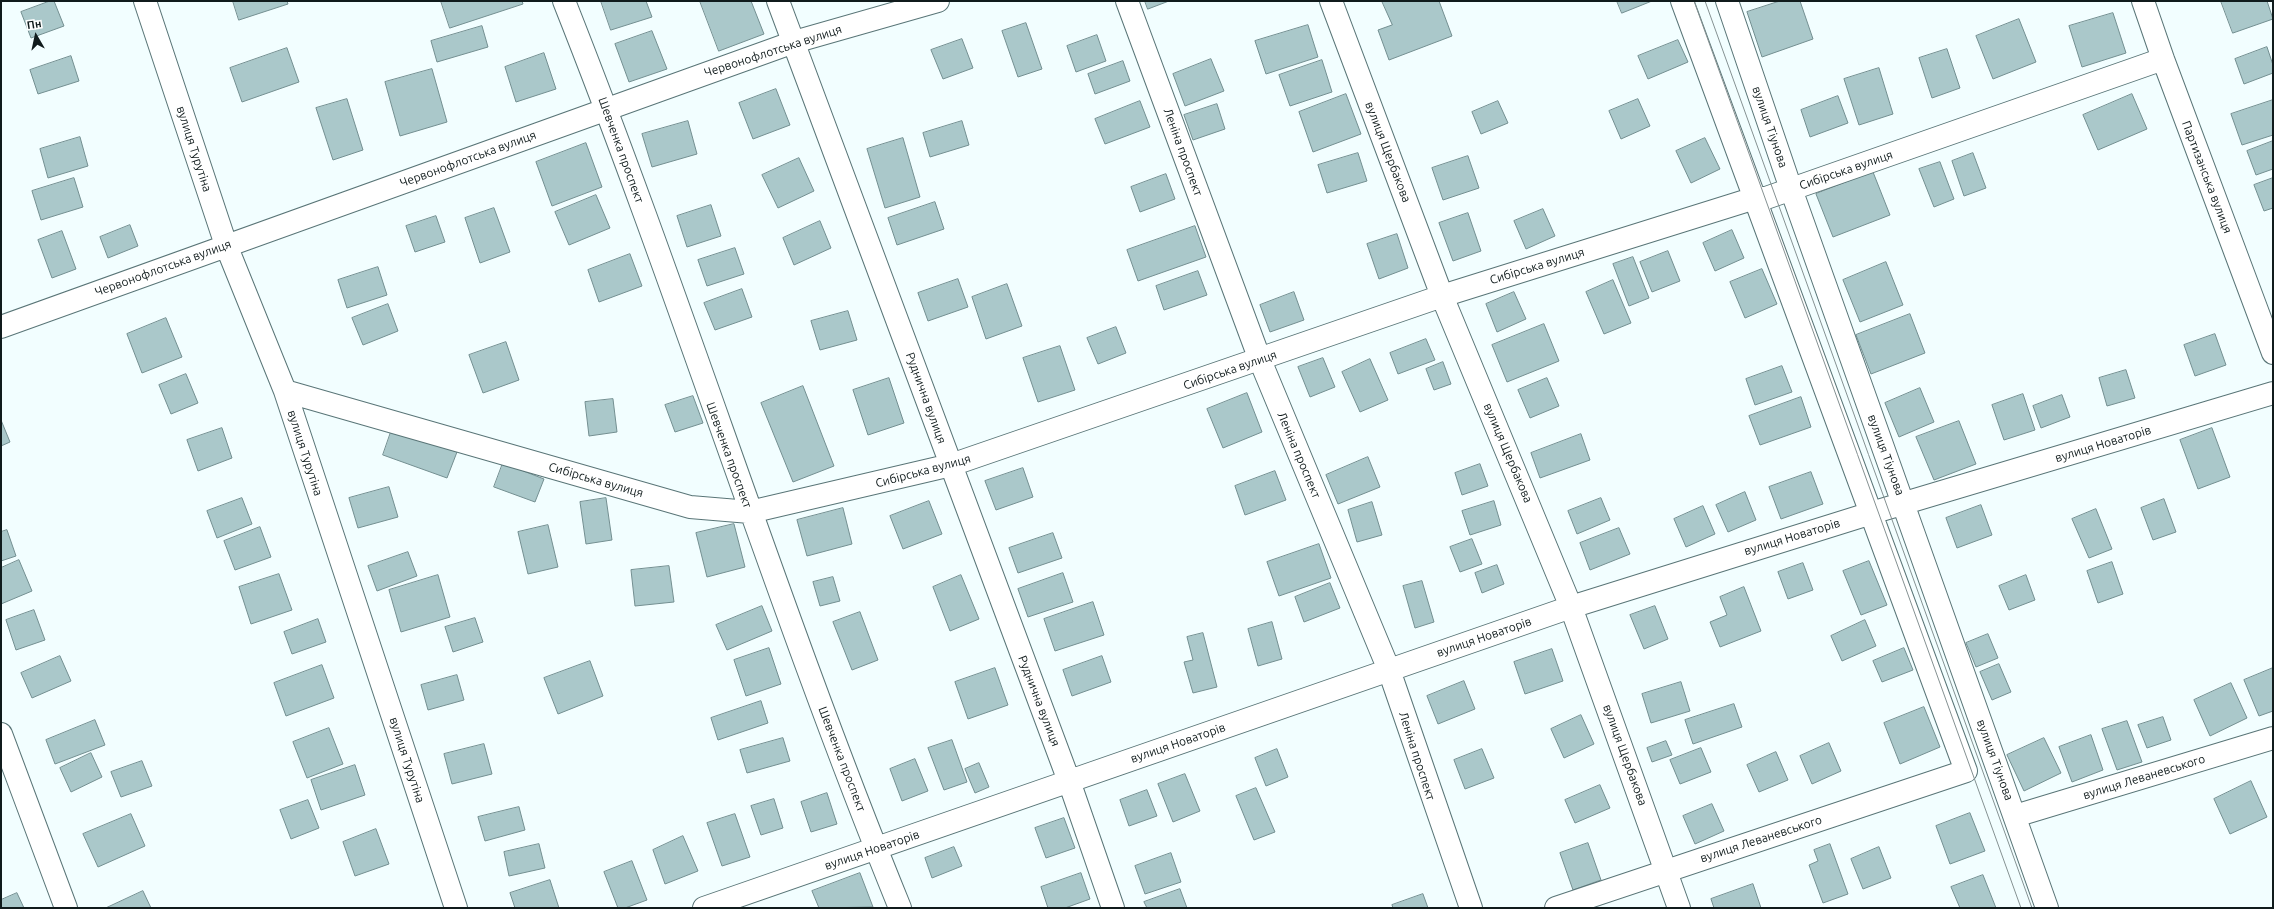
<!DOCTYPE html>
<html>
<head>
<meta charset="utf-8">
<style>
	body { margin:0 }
	#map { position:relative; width:2274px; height:909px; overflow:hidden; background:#f2feff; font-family:Ubuntu,sans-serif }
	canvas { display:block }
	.frame { position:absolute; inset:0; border:2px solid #101b1c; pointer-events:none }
	.north { position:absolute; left:16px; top:16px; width:40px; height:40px; -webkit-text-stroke:3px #fff; paint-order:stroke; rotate:351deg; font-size:11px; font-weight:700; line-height:16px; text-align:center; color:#101b1c }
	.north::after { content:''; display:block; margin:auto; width:14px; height:18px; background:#101b1c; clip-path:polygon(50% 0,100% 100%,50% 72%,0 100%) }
</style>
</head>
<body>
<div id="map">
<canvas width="2274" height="909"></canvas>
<div class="frame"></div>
<div class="north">Пн</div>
</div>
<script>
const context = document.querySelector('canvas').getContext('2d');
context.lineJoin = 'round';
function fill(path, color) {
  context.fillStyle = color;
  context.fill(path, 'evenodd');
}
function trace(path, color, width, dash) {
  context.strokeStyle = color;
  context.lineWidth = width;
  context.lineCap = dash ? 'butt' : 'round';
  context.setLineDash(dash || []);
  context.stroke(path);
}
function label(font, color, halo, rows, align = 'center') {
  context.font = font + ' Ubuntu,sans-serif';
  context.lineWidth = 4;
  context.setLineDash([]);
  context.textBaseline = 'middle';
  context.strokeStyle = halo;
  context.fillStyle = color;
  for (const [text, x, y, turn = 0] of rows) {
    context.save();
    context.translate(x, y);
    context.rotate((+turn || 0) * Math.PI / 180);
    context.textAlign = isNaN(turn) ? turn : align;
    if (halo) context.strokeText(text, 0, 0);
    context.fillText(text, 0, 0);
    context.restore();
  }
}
const building = new Path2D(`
	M 50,1 L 54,1 L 64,26 L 31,38 L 21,12 Z
	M 233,1 L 287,1 L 288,4 L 239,20 Z
	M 441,1 L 522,1 L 523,4 L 450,28 Z
	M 601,1 L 646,1 L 652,17 L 611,30 Z
	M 700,1 L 751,1 L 764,34 L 719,51 Z
	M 1145,1 L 1169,1 L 1148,9 Z
	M 1382,1 L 1439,1 L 1452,36 L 1389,60 L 1378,30 L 1392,25 Z
	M 1617,1 L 1652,1 L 1622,13 Z
	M 1780,1 L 1800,1 L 1813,39 L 1762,57 L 1747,12 Z
	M 2221,1 L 2267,1 L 2273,19 L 2233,33 Z
	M 2113,13 L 2126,53 L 2082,67 L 2069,26 Z
	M 2019,19 L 2036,62 L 1993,79 L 1976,36 Z
	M 1026,23 L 1042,69 L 1018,77 L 1002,31 Z
	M 1308,25 L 1318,57 L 1266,74 L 1255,41 Z
	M 482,26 L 488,47 L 437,62 L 431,41 Z
	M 652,31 L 667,69 L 629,82 L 615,44 Z
	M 1097,35 L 1106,61 L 1076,72 L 1067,46 Z
	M 962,39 L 973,68 L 943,79 L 931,50 Z
	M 1678,40 L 1688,62 L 1648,79 L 1638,56 Z
	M 2267,47 L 2273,65 L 2273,73 L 2244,84 L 2235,59 Z
	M 287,48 L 299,82 L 242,102 L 230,68 Z
	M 1947,49 L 1960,88 L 1932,98 L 1919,58 Z
	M 544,53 L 556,89 L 516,102 L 505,67 Z
	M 71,56 L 79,81 L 38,94 L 30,70 Z
	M 1211,59 L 1224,91 L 1185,106 L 1173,74 Z
	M 1322,60 L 1332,92 L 1290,106 L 1279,75 Z
	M 1123,61 L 1130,81 L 1095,94 L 1088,74 Z
	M 1879,68 L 1893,114 L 1859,125 L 1844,79 Z
	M 432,69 L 447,122 L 400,136 L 385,82 Z
	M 776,89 L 790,125 L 753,139 L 739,103 Z
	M 1346,94 L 1361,134 L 1313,152 L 1299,112 Z
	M 2132,94 L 2147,129 L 2098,150 L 2083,115 Z
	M 1838,96 L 1848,123 L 1810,137 L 1801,110 Z
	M 347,99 L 363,150 L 333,160 L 316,108 Z
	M 1638,99 L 1650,126 L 1621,139 L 1609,111 Z
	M 2273,100 L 2273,135 L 2242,145 L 2231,114 Z
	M 1140,101 L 1150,127 L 1105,144 L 1095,119 Z
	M 1498,101 L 1508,123 L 1481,134 L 1472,112 Z
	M 1217,104 L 1225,129 L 1193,140 L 1184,115 Z
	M 688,121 L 697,154 L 652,167 L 642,134 Z
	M 962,121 L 969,145 L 930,157 L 923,133 Z
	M 80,137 L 88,166 L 48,178 L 40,149 Z
	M 903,138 L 920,197 L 885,208 L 867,149 Z
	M 1705,138 L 1720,169 L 1691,183 L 1676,151 Z
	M 2273,141 L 2273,169 L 2256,175 L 2247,151 Z
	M 586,143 L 602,187 L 552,206 L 536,162 Z
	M 1358,153 L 1367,181 L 1327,193 L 1318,165 Z
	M 1973,153 L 1986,188 L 1964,196 L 1952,161 Z
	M 1468,156 L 1479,188 L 1443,200 L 1432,168 Z
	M 799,158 L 814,191 L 778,208 L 762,175 Z
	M 1940,162 L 1954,199 L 1934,207 L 1919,169 Z
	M 1873,172 L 1890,215 L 1833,237 L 1816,194 Z
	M 1166,174 L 1175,199 L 1140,212 L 1131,187 Z
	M 74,178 L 83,207 L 41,220 L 32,191 Z
	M 2273,178 L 2273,208 L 2264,211 L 2254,185 Z
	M 596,195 L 610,228 L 569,245 L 555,212 Z
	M 935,202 L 944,229 L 897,245 L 888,218 Z
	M 711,205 L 721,236 L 687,247 L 677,216 Z
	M 494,208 L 510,252 L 480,263 L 465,218 Z
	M 1543,209 L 1555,236 L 1526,249 L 1514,221 Z
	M 1468,213 L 1481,251 L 1453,261 L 1439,223 Z
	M 436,216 L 445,242 L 415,252 L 406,226 Z
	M 820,221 L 831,248 L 794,265 L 783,238 Z
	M 130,225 L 138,246 L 108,258 L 100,237 Z
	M 1195,226 L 1206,257 L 1138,281 L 1127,250 Z
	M 1732,230 L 1744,258 L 1715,271 L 1703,243 Z
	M 62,231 L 76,269 L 52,278 L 38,240 Z
	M 1397,234 L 1408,268 L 1379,279 L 1367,244 Z
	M 735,248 L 744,274 L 707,286 L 698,260 Z
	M 1668,251 L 1680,281 L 1652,292 L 1640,262 Z
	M 630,254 L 642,286 L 599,302 L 588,270 Z
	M 1633,257 L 1649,298 L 1629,306 L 1613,264 Z
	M 1886,262 L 1903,305 L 1860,322 L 1843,280 Z
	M 378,267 L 387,295 L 347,308 L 338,280 Z
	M 1762,269 L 1777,304 L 1745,318 L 1730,282 Z
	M 1198,271 L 1207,295 L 1164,310 L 1156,286 Z
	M 958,279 L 968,307 L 928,321 L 918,293 Z
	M 1613,280 L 1631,323 L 1604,334 L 1586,292 Z
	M 1007,284 L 1022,326 L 986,339 L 972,297 Z
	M 742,289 L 752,317 L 715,330 L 704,303 Z
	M 1294,292 L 1304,320 L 1270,332 L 1260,305 Z
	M 1514,292 L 1526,319 L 1497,332 L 1486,304 Z
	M 388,304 L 398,331 L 363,345 L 352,318 Z
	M 848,311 L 857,340 L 820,350 L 811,321 Z
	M 1910,314 L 1925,353 L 1871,374 L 1856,335 Z
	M 166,318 L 182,357 L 142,373 L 127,334 Z
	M 1544,324 L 1559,361 L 1507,382 L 1492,345 Z
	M 1116,327 L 1126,353 L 1098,364 L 1087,338 Z
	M 2215,334 L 2226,365 L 2195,376 L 2184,345 Z
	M 1426,339 L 1435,360 L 1398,374 L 1390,353 Z
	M 506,342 L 519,380 L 483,393 L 469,355 Z
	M 1060,346 L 1075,390 L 1038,402 L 1023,358 Z
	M 1323,358 L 1335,387 L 1310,397 L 1298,367 Z
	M 1370,359 L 1388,400 L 1360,412 L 1342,372 Z
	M 1443,362 L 1451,384 L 1434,390 L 1426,369 Z
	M 1782,366 L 1792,392 L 1755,405 L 1746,379 Z
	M 2126,370 L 2135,398 L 2107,406 L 2099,378 Z
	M 186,374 L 198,403 L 171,414 L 159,385 Z
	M 889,378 L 904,423 L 868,435 L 853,390 Z
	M 1547,378 L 1559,406 L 1530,418 L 1518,390 Z
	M 803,386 L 834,466 L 793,482 L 761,403 Z
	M 1920,388 L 1934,422 L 1899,437 L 1885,403 Z
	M 1247,393 L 1262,432 L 1223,448 L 1207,409 Z
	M 2023,394 L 2035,430 L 2004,440 L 1992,405 Z
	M 2062,395 L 2070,417 L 2041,428 L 2033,406 Z
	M 693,396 L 703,423 L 675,432 L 665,405 Z
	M 1801,397 L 1811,427 L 1760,445 L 1749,416 Z
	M 613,399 L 617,432 L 589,436 L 585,402 Z
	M 1,420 L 10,442 L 1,446 Z
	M 1959,421 L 1976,464 L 1934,480 L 1916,437 Z
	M 222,428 L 232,458 L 198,471 L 187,440 Z
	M 2212,428 L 2230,477 L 2198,489 L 2180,440 Z
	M 392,429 L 457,452 L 447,478 L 383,455 Z
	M 1581,434 L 1590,460 L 1540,478 L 1531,453 Z
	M 1368,457 L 1380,487 L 1338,504 L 1326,475 Z
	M 503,463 L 544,479 L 535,502 L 494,487 Z
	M 1480,464 L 1488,486 L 1462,495 L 1455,473 Z
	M 1023,468 L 1033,497 L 996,510 L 985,481 Z
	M 1275,471 L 1286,500 L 1245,515 L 1235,486 Z
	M 1811,472 L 1823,504 L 1781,519 L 1769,487 Z
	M 389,487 L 398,517 L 358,528 L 349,498 Z
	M 1745,492 L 1756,520 L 1728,532 L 1716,505 Z
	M 242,498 L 252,524 L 217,538 L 207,511 Z
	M 606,498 L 612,540 L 586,544 L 580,502 Z
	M 1601,498 L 1610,520 L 1577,534 L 1568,511 Z
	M 2164,499 L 2176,532 L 2153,540 L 2141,508 Z
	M 929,501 L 942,534 L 903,549 L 890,516 Z
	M 1494,501 L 1501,525 L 1470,535 L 1462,511 Z
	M 1372,502 L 1382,535 L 1357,542 L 1348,510 Z
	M 1981,505 L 1992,535 L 1957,548 L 1946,518 Z
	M 1703,506 L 1715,534 L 1686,547 L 1674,519 Z
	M 843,508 L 852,544 L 807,556 L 797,520 Z
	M 2096,509 L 2112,549 L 2089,558 L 2072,519 Z
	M 734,524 L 745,567 L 707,577 L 696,533 Z
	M 548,525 L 558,567 L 528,574 L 518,532 Z
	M 260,527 L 271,557 L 235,570 L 224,541 Z
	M 1619,528 L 1630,554 L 1590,570 L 1580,543 Z
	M 7,530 L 16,556 L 1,561 L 1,532 Z
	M 1053,533 L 1062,558 L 1018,573 L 1009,548 Z
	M 1472,539 L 1482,564 L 1460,572 L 1450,547 Z
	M 1319,544 L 1331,578 L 1279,596 L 1267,562 Z
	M 408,552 L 417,576 L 377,591 L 368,566 Z
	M 19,560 L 32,591 L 1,604 L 1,568 Z
	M 1869,561 L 1887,605 L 1861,615 L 1843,571 Z
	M 2112,562 L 2123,594 L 2098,603 L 2087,571 Z
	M 1803,563 L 1813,590 L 1788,599 L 1778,572 Z
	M 1497,565 L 1504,584 L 1482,593 L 1475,573 Z
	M 669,566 L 674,602 L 635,606 L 631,570 Z
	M 1063,573 L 1073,602 L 1028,617 L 1018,589 Z
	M 279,574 L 292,610 L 251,624 L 239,587 Z
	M 438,575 L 450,617 L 401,632 L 389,590 Z
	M 961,575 L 979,619 L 950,631 L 933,587 Z
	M 2026,575 L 2035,600 L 2009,610 L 1999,586 Z
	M 833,577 L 840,601 L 820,606 L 813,582 Z
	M 1422,581 L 1434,622 L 1415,628 L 1403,586 Z
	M 1330,583 L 1340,608 L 1304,622 L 1295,597 Z
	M 1744,587 L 1761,631 L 1720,647 L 1710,622 L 1727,615 L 1720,597 Z
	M 1093,602 L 1104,635 L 1055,651 L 1044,619 Z
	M 762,606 L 772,631 L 727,650 L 716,625 Z
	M 1655,606 L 1668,639 L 1644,649 L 1630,615 Z
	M 34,610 L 45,640 L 16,650 L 6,620 Z
	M 860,612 L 878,660 L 852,670 L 833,622 Z
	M 475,618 L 483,642 L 453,652 L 445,627 Z
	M 318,619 L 326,642 L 292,654 L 284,632 Z
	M 1865,620 L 1876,646 L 1842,661 L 1831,636 Z
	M 1272,622 L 1282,659 L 1258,666 L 1248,629 Z
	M 1203,633 L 1217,687 L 1193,693 L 1184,662 L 1193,660 L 1187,637 Z
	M 1988,634 L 1998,658 L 1976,667 L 1966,643 Z
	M 769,648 L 781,684 L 746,696 L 734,660 Z
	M 1904,648 L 1913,670 L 1882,682 L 1873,661 Z
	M 1552,649 L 1563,681 L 1525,694 L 1514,662 Z
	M 60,656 L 71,681 L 32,698 L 21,673 Z
	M 1102,656 L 1111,682 L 1072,696 L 1063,670 Z
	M 590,661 L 603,696 L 558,714 L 544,678 Z
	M 1999,664 L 2011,692 L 1992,700 L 1980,672 Z
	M 322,665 L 334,698 L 286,716 L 274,683 Z
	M 995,668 L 1008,705 L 968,719 L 955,682 Z
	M 2273,668 L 2273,711 L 2259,716 L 2244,680 Z
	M 457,675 L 464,700 L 428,710 L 421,685 Z
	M 1464,681 L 1475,709 L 1438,724 L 1427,696 Z
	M 1681,682 L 1690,711 L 1651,723 L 1642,694 Z
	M 2231,683 L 2247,718 L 2210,736 L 2194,700 Z
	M 761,701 L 768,723 L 718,740 L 711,718 Z
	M 1734,704 L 1742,727 L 1693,744 L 1685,720 Z
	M 1924,707 L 1940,747 L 1900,764 L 1884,723 Z
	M 1581,715 L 1594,744 L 1564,758 L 1551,729 Z
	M 2163,717 L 2171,740 L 2147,748 L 2138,725 Z
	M 95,720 L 105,745 L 55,764 L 46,740 Z
	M 2127,721 L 2142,762 L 2117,770 L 2102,729 Z
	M 329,728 L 343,764 L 307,778 L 293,742 Z
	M 2091,735 L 2103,770 L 2072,782 L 2059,747 Z
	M 783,738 L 790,761 L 747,773 L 740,750 Z
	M 2044,738 L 2061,773 L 2024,791 L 2007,755 Z
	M 952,740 L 967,782 L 944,790 L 928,748 Z
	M 1666,741 L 1672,755 L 1652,762 L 1647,748 Z
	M 1829,743 L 1841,771 L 1812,784 L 1800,756 Z
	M 484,744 L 492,774 L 452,784 L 444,754 Z
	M 1701,748 L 1711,772 L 1680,784 L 1670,760 Z
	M 1277,749 L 1288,777 L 1266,786 L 1255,758 Z
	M 1482,749 L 1494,778 L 1465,789 L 1454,760 Z
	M 1776,752 L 1788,780 L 1759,792 L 1747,765 Z
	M 91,753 L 102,777 L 71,792 L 60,768 Z
	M 915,759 L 928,791 L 902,801 L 890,769 Z
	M 142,761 L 152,786 L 121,797 L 111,772 Z
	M 979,763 L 989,787 L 975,793 L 965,769 Z
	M 355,765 L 365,795 L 321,810 L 311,780 Z
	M 1185,774 L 1200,811 L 1173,822 L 1158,784 Z
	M 2251,781 L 2267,817 L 2230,834 L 2214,799 Z
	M 1600,785 L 1610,808 L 1575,823 L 1565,800 Z
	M 1256,788 L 1275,832 L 1254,840 L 1236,796 Z
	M 1147,790 L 1157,816 L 1129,826 L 1120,800 Z
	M 827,793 L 837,824 L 811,832 L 801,802 Z
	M 774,799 L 783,828 L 761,835 L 751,806 Z
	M 308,800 L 319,828 L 291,839 L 280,810 Z
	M 1712,804 L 1724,831 L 1695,844 L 1683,816 Z
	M 519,807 L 525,830 L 485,841 L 478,817 Z
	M 1970,813 L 1985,851 L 1950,864 L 1936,826 Z
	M 131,814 L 145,846 L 98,867 L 83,834 Z
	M 735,814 L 750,857 L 722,866 L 707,823 Z
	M 1064,818 L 1075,848 L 1046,858 L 1035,828 Z
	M 376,829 L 389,864 L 355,876 L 343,842 Z
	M 683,836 L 698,871 L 665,884 L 653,850 Z
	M 1588,843 L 1601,880 L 1573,890 L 1560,853 Z
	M 539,844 L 545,868 L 509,876 L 504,852 Z
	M 1830,844 L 1848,894 L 1823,903 L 1809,865 L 1818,861 L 1814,850 Z
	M 954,847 L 962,866 L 932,878 L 925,858 Z
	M 1879,847 L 1891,878 L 1863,889 L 1851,859 Z
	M 1171,853 L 1181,882 L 1145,894 L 1135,866 Z
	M 632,861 L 647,900 L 625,908 L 618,908 L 604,872 Z
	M 860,873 L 873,907 L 819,908 L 812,891 Z
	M 1081,873 L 1090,899 L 1065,908 L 1048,908 L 1041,887 Z
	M 1983,875 L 1996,908 L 1960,908 L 1951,887 Z
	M 550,880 L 559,908 L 515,908 L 510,893 Z
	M 1753,884 L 1761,908 L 1714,908 L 1711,899 Z
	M 1180,889 L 1187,908 L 1147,908 L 1144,902 Z
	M 143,891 L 151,908 L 106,908 Z
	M 17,893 L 24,908 L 1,908 L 1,900 Z
	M 1423,894 L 1428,908 L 1393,908 L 1392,905 Z`);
fill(building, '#aac8ca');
trace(building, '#738f91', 1);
const minor = new Path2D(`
	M 145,1 L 226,245 L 285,391 L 456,908
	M 564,1 C 683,301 778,609 900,908
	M 778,1 L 1069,781 L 1113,908
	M 1127,1 L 1260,360 L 1389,670 L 1471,908
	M 1331,1 L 1442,296 L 1571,607 L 1679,908
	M 1727,1 L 1791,189 L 2047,908
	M 2143,1 L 2163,59 L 2273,353
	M 1,327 L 794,42 L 938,1
	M 285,391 L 690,507 L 750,512 L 951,465 L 1442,296 L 1755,198 L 1766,198 L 2163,59
	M 1,734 L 66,908
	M 2015,816 L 2273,738
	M 704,908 L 1571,607 L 1878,511 L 2273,393
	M 1556,908 L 1966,771 L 1682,1`);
trace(minor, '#597577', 24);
trace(minor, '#fff', 22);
trace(new Path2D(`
	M 1694,1 L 2021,908
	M 1705,1 L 2032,908`), '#859192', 1);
label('12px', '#101b1c', '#fff', [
	["Червонофлотська вулиця",773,51,-18],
	["вулиця Тіунова",1770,127,71],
	["вулиця Турутіна",194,149,72],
	["Шевченка проспект",621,150,70],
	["Леніна проспект",1183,152,70],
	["вулиця Щербакова",1388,152,69],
	["Червонофлотська вулиця",468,159,-20],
	["Сибірська вулиця",1846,170,-19],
	["Партизанська вулиця",2207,177,69],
	["Сибірська вулиця",1537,266,-17],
	["Червонофлотська вулиця",163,268,-20],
	["Сибірська вулиця",1230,370,-19],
	["Руднична вулиця",926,398,70],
	["вулиця Новаторів",2103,444,-17],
	["вулиця Турутіна",305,453,72],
	["вулиця Щербакова",1508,453,67],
	["Шевченка проспект",729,455,70],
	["Леніна проспект",1299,455,67],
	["вулиця Тіунова",1886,455,70],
	["Сибірська вулиця",923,471,-15],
	["Сибірська вулиця",596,480,16],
	["вулиця Новаторів",1792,537,-17],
	["вулиця Новаторів",1484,637,-19],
	["Руднична вулиця",1039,701,69],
	["вулиця Новаторів",1178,743,-19],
	["вулиця Щербакова",1625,755,70],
	["Леніна проспект",1417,756,72],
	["Шевченка проспект",842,759,69],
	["вулиця Турутіна",407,760,72],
	["вулиця Тіунова",1995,760,70],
	["вулиця Леваневського",2144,777,-17],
	["вулиця Леваневського",1761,839,-18],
	["вулиця Новаторів",872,850,-19]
]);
</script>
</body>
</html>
